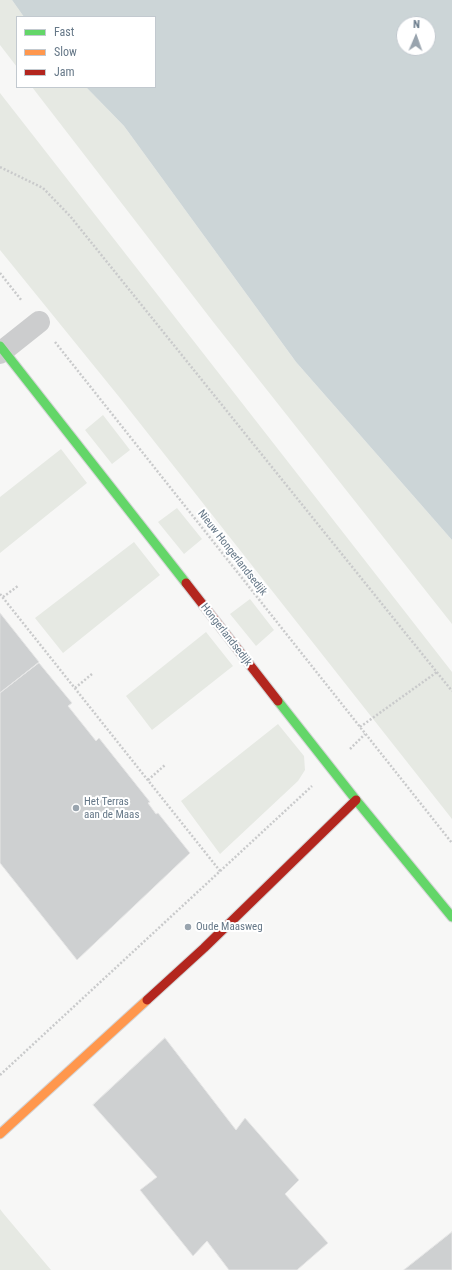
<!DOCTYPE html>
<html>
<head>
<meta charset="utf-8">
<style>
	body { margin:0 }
	#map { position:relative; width:452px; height:1270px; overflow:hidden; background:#f7f7f6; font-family:"Roboto Condensed",sans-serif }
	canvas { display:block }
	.legend { position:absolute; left:16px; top:16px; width:140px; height:72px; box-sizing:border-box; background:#fff; border:1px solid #c2c9cf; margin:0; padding:5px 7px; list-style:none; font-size:12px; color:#667888 }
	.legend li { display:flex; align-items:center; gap:8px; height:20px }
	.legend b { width:20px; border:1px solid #c2c9cf }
	.north { position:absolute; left:396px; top:16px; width:40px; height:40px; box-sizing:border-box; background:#fff; border:1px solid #c2c9cf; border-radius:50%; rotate:2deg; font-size:11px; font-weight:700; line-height:16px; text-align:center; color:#667888 }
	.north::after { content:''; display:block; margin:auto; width:14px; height:18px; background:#99a4ae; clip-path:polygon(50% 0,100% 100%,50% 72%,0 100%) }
</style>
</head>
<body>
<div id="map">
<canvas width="452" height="1270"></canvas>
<ul class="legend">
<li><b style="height:5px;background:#63d668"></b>Fast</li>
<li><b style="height:5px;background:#ff974d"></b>Slow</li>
<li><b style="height:5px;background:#b3261e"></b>Jam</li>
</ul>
<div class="north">N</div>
</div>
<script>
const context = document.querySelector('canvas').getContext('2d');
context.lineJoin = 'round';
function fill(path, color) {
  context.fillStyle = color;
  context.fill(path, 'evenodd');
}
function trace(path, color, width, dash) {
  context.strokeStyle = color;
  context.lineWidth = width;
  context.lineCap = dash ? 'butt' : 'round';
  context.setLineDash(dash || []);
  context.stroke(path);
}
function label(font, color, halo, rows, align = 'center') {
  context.font = font + ' "Roboto Condensed",sans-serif';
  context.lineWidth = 4;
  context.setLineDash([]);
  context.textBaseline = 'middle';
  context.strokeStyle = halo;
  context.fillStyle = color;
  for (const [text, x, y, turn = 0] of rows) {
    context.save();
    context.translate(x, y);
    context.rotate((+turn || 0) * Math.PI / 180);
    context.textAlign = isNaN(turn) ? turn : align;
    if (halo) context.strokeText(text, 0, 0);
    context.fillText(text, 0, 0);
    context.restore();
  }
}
fill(new Path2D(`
	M 0,0 L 12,0 L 24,17 L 17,17 L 17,67 L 0,45 Z
	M 32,87 L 86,87 L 124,126 L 296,362 L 452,540 L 452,624 L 214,323 Z
	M 0,93 L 452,672 L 452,819 L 120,398 L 0,250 Z
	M 103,415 L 130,450 L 112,464 L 85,430 Z
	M 61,449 L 87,483 L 0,553 L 0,497 Z
	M 177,508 L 202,539 L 184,554 L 158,522 Z
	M 134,542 L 160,575 L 63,653 L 35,618 Z
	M 250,599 L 274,630 L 256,646 L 230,614 Z
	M 206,632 L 233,666 L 152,730 L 126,696 Z
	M 278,724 L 304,756 L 305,770 L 298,781 L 220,854 L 181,801 Z
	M 0,1209 L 3,1213 L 51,1270 L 0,1270 Z`), '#e6e9e3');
fill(new Path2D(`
	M 12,0 L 452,0 L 452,540 L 296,362 L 124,126 L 86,87 L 155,87 L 155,17 L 24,17 ZM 404,24 L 428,24 L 428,48 L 404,48 Z`), '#ccd5d7');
const building = new Path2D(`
	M 0,613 L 39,662 L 0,693 Z
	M 39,663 L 72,703 L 68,706 L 96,741 L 99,738 L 150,802 L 148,803 L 156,814 L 158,813 L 190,853 L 77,960 L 0,863 L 0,693 Z
	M 165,1038 L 236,1130 L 245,1118 L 299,1180 L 285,1194 L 328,1243 L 297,1270 L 229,1270 L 207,1241 L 193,1256 L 140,1190 L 157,1177 L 93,1105 Z
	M 452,1232 L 452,1270 L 404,1270 Z`);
fill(building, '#ced0d1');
trace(building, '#e6e6e6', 1);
const fast = new Path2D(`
	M 0,346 L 186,583
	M 278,701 L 356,800 L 452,917`);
const slow = new Path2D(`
	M 0,1134 L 147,1000`);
const jam = new Path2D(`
	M 186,583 L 278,701
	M 147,1000 L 204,948 L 356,800`);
trace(fast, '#d4d5d6', 11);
trace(slow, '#d4d5d6', 11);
trace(jam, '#d4d5d6', 11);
trace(new Path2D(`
	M 0,167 L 43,188 L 70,216 L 452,691
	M 0,273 L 22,301
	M 55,342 L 452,843
	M 0,594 L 220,871
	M 3,597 L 18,586
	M 75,688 L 92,674
	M 360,727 L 437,672
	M 350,749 L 365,734
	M 148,780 L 165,765
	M 0,1075 L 312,786`), '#c9cacb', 2.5, [2, 2]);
trace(new Path2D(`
	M 0,353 L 39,322`), '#cccdce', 22);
trace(fast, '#63d668', 9);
trace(slow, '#ff974d', 9);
trace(jam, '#b3261e', 9);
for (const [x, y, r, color] of [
	[76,808,4,"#99a4ae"],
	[188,927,4,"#99a4ae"]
]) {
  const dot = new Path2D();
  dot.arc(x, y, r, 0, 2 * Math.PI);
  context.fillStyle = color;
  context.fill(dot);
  trace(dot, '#fff', 1.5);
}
label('11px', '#667888', '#fff', [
	["Nieuw Hongerlandsedijk",232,553,52],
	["Hongerlandsedijk",226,635,52]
]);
label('11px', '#667888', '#fff', [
	["Het Terras",84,802],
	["aan de Maas",84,815],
	["Oude Maasweg",196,927]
], 'left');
</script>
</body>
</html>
